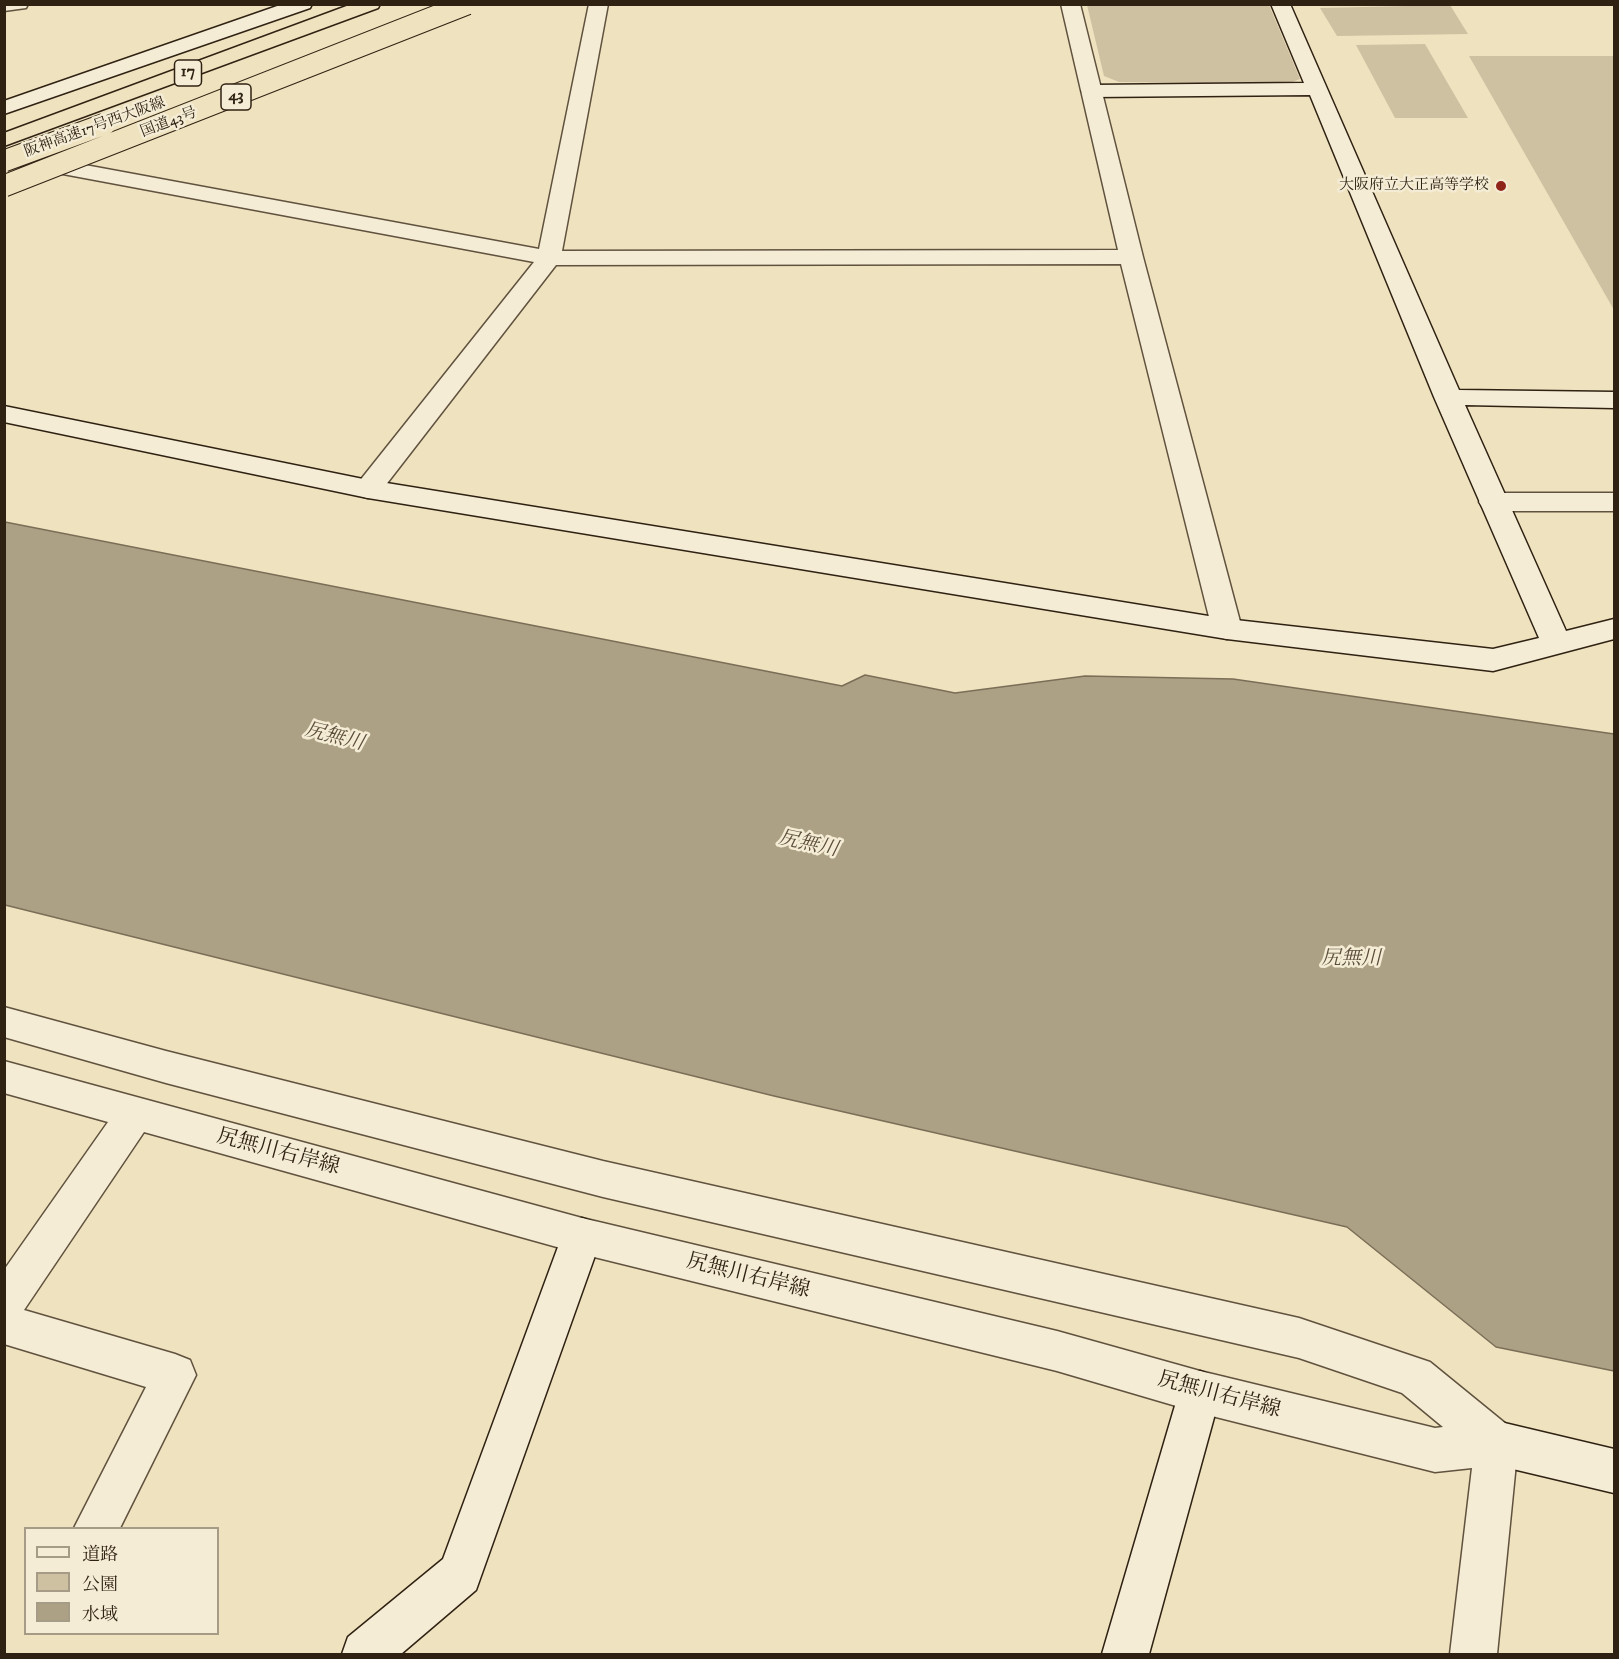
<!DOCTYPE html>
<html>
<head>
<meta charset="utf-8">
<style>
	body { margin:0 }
	#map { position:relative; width:1619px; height:1659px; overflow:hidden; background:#eee2bf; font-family:"IM FELL DW Pica","Noto Serif JP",serif }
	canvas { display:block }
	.frame { position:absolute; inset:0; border:6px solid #302213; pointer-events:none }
	.legend { position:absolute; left:24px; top:1527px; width:195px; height:108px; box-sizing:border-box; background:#f4ecd5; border:2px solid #a69b87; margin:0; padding:8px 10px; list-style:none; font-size:18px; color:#302213 }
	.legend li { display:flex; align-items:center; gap:12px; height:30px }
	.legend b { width:30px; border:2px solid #a69b87 }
</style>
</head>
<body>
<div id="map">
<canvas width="1619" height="1659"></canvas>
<div class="frame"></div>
<ul class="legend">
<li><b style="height:8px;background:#f4ecd5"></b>道路</li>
<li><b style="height:16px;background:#cec1a2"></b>公園</li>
<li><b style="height:16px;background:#ada185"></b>水域</li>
</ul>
</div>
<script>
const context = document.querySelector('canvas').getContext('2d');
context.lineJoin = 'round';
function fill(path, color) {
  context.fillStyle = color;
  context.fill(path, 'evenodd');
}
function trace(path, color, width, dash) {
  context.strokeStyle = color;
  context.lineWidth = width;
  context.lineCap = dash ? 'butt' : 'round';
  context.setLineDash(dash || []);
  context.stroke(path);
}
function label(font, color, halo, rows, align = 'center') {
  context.font = font + ' "IM FELL DW Pica","Noto Serif JP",serif';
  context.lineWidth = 5;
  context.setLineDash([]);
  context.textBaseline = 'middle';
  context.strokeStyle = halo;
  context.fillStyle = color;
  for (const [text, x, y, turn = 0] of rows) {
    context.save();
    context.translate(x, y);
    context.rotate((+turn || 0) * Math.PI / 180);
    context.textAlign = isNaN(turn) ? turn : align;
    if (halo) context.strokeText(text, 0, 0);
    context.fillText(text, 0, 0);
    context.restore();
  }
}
fill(new Path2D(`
	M 1087,5 L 1269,5 L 1300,79 L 1287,84 L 1119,82 L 1104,76 Z
	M 1450,5 L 1468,34 L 1337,36 L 1320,8 Z
	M 1425,44 L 1468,118 L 1395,118 L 1356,45 Z
	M 1469,56 L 1614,56 L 1614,310 Z`), '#cec1a2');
const water = new Path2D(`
	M 5,522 L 842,686 L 865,675 L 955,693 L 1085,676 L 1233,679 L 1614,734 L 1614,1371 L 1496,1347 L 1347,1227 L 774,1096 L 5,905 Z`);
fill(water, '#ada185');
trace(water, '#7b6e57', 1.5);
const street = new Path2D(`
	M 4,4 L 28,4 L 26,8 L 4,11 Z
	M 589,4 L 608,4 L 562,251 L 1118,250 L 1061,4 L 1080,4 L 1143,257 L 1242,629 L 1237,636 L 1227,639 L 1217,636 L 1212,629 L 1121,264 L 556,265 L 378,495 L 368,498 L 358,495 L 354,489 L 358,483 L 534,262 L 4,163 L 4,150 L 539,249 Z
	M 1493,493 L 1614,493 L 1614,511 L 1493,511 L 1483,508 L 1479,502 L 1483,496 Z
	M 4,1007 L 166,1051 L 603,1161 L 1299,1318 L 1430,1362 L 1511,1428 L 1518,1443 L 1497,1654 L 1450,1654 L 1472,1468 L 1435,1472 L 1200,1413 L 1057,1371 L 582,1254 L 144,1132 L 24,1310 L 175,1354 L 190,1360 L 196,1375 L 120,1528 L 74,1528 L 146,1387 L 4,1344 L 4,1270 L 108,1122 L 4,1093 L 4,1061 L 582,1218 L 1057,1331 L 1200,1371 L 1435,1428 L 1443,1427 L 1402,1393 L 1299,1358 L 603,1197 L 166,1083 L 4,1037 Z`);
const secondary = new Path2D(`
	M 283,4 L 312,4 L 310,8 L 4,114 L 4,101 Z
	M 1271,4 L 1290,4 L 1459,390 L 1614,392 L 1614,408 L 1465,405 L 1566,631 L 1614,619 L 1614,639 L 1493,671 L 1227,639 L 368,498 L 4,422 L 4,406 L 368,480 L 1227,619 L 1493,649 L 1539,638 L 1434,397 L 1310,95 L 1092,97 L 1085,95 L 1082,91 L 1085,87 L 1092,85 L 1304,83 Z
	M 582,1218 L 596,1223 L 602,1236 L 476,1590 L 401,1654 L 342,1654 L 348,1637 L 443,1559 L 562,1236 L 568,1223 Z
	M 1200,1371 L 1215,1377 L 1221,1392 L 1149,1654 L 1102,1654 L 1179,1392 L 1185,1377 Z
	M 1496,1421 L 1614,1449 L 1614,1493 L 1496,1465 L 1481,1458 L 1474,1443 L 1481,1428 Z`);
const highway = new Path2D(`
	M 352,4 L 380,4 L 378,8 L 4,146 L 4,133 Z`);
trace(street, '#60523e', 3);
trace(secondary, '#302213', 3);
trace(highway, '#302213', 3);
fill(street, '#f4ecd5');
fill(secondary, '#f4ecd5');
fill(highway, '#eee2bf');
const highwayBridge = new Path2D(`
	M 4,161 L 105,124
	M 4,186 L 467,4`);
trace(highwayBridge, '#302213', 23, []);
trace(highwayBridge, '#eee2bf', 21);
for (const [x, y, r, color] of [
	[1501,186,6,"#8f2418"]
]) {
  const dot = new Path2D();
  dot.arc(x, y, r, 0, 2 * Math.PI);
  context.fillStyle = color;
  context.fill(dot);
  trace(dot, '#f4ecd5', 2);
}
label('15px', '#302213', '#f4ecd5', [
	["国道43号",169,123,-21],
	["阪神高速17号西大阪線",95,128,-20]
]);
label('15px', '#302213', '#f4ecd5', [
	["大阪府立大正高等学校",1489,186]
], 'right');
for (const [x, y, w] of [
	[188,73,27],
	[236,97,30]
]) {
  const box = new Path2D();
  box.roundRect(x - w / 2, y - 13, w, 26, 4.5);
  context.fillStyle = '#f4ecd5';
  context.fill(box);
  trace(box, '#302213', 1.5);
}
label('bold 16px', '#302213', null, [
	["17",188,73],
	["43",236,97]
]);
label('italic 20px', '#5c4e3b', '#f4ecd5', [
	["尻無川",334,738,14],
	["尻無川",808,845,12],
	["尻無川",1351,960]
]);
label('21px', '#302213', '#f4ecd5', [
	["尻無川右岸線",278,1153,15],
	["尻無川右岸線",748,1277,14],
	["尻無川右岸線",1219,1396,15]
]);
</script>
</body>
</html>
